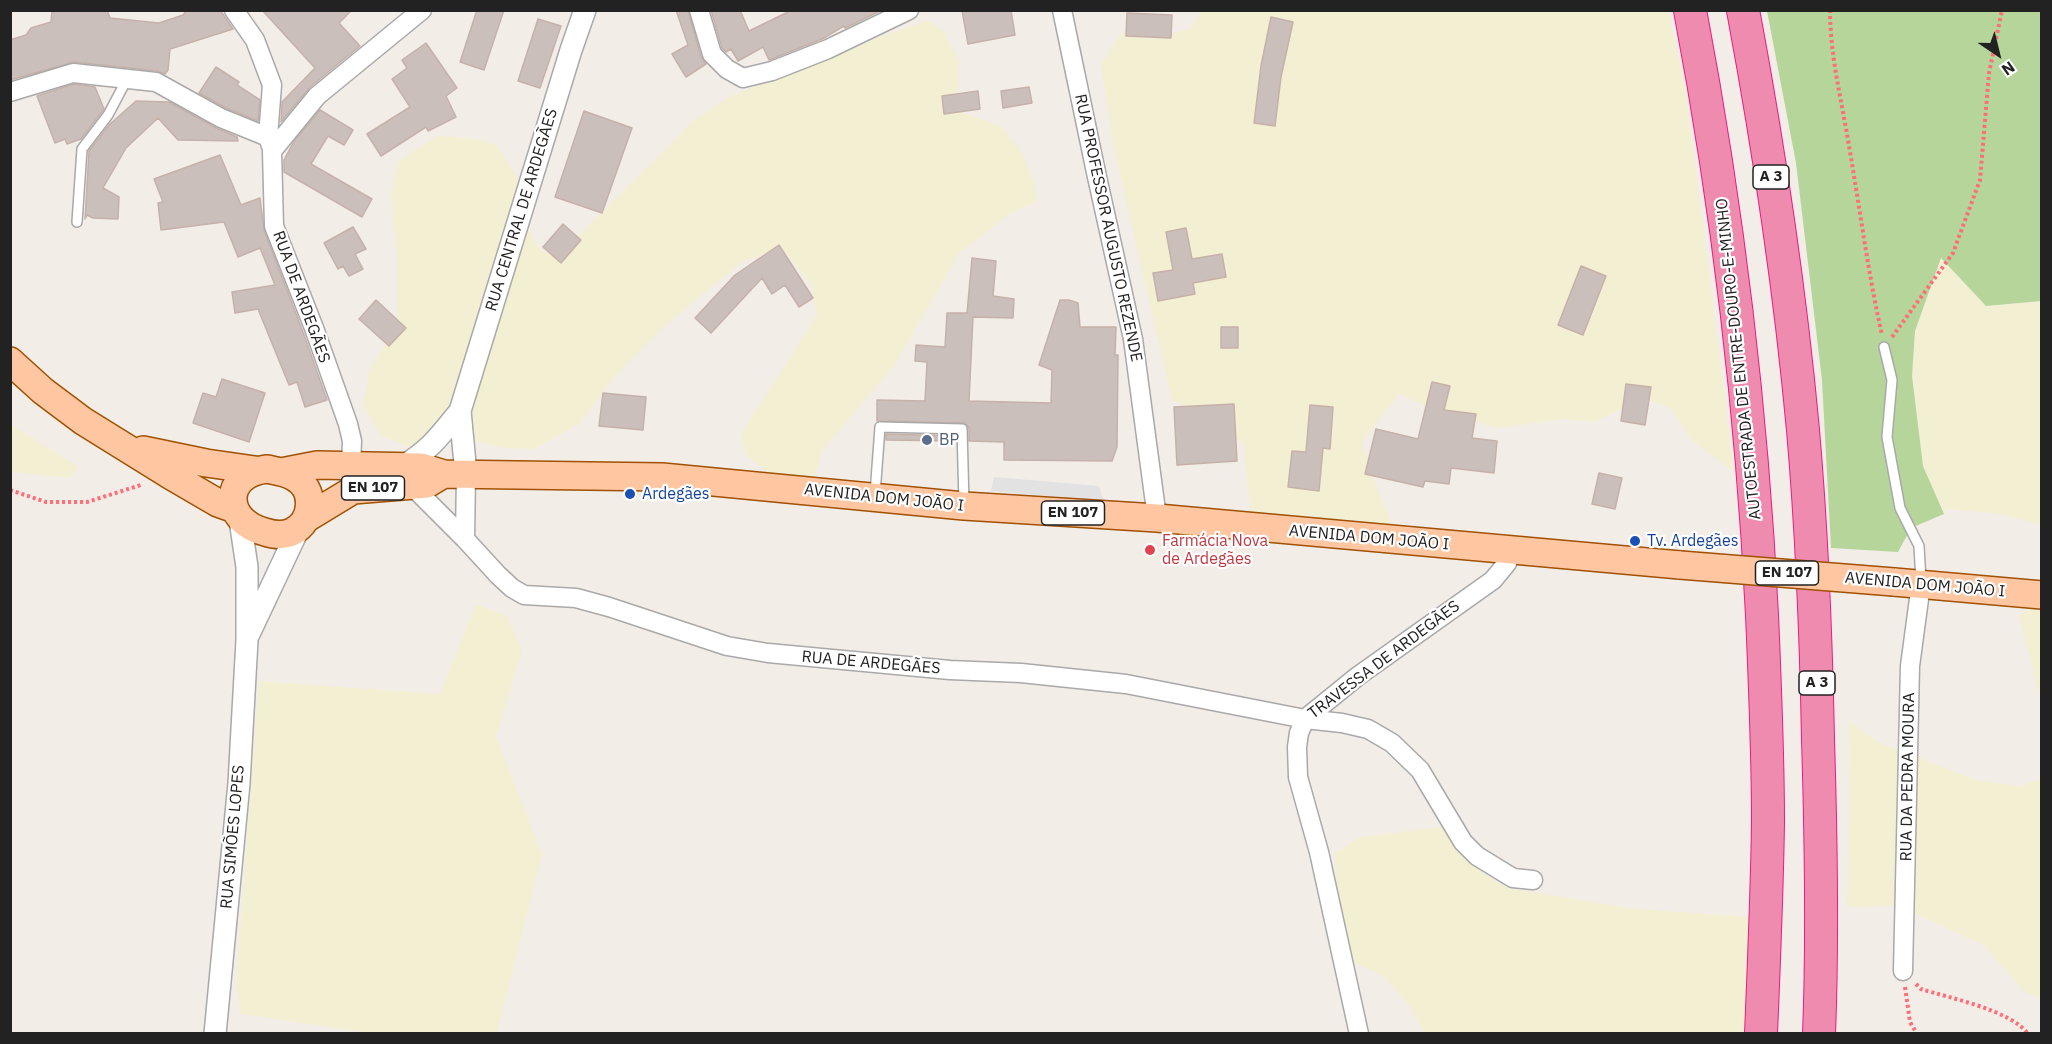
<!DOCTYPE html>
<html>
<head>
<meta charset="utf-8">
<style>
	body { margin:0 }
	#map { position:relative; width:2052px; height:1044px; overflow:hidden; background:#f3ede8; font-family:"IBM Plex Sans",sans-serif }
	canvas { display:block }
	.frame { position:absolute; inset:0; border:12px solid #222; pointer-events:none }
	.north { position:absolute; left:1968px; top:24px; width:60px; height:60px; -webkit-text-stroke:4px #fff; paint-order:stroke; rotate:145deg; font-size:16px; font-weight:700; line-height:24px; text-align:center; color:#222 }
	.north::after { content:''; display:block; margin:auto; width:21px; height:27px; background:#222; clip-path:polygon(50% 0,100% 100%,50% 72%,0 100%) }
</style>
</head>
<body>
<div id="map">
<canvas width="2052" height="1044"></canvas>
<div class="frame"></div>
<div class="north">N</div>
</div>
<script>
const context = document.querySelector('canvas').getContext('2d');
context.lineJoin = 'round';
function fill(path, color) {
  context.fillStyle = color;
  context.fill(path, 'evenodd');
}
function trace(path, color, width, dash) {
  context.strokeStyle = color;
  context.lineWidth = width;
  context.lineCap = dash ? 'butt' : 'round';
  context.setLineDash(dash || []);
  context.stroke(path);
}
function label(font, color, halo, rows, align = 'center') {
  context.font = font + ' "IBM Plex Sans",sans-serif';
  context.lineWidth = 4.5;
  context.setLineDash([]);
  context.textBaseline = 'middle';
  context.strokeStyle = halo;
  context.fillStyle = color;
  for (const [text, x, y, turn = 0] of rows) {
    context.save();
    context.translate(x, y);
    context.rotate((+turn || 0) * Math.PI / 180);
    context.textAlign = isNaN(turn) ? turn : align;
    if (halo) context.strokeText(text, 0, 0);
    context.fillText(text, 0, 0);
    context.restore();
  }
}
fill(new Path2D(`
	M 1202,11 L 1668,11 L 1685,85 L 1734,472 L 1693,441 L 1669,407 L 1642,399 L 1595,422 L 1562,419 L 1498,428 L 1435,411 L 1399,394 L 1362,442 L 1380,496 L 1396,534 L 1251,514 L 1243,444 L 1215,418 L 1172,400 L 1113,144 L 1101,64 L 1122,32 L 1150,39 L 1189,29 Z
	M 928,20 L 945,33 L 958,60 L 959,111 L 1000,126 L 1021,151 L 1034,183 L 1037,201 L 1010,214 L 960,252 L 894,366 L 822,451 L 814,480 L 767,471 L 746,455 L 741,434 L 817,315 L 810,282 L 782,248 L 743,261 L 666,325 L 617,374 L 579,424 L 534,449 L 502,448 L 457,436 L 416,450 L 380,435 L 363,405 L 370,369 L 397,326 L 397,253 L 391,196 L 398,162 L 437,136 L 477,139 L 496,145 L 519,180 L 522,210 L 535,243 L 547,254 L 564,251 L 692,122 L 727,98 L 831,55 Z
	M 1942,257 L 1986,306 L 2041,301 L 2041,525 L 1999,514 L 1947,509 L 1944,514 L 1923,466 L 1912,376 L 1915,331 Z
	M 10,424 L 79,467 L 70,478 L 11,472 Z
	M 476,604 L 507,616 L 522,650 L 496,737 L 542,854 L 497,1033 L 367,1033 L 241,1014 L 236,984 L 259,681 L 440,694 Z
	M 2038,604 L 2041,605 L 2041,702 L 2019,615 Z
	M 1849,721 L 1878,742 L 1976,780 L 2021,786 L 2041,779 L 2041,998 L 2026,993 L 1982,944 L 1898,906 L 1847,907 L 1850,814 Z
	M 1447,826 L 1482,873 L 1508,888 L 1636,909 L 1755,917 L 1748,1033 L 1425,1033 L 1406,1001 L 1382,975 L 1340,957 L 1335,853 L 1361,837 Z`), '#f2efd3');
fill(new Path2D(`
	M 1767,11 L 2041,11 L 2041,301 L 1986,306 L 1941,258 L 1915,331 L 1912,376 L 1923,466 L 1944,514 L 1911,528 L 1898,552 L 1831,548 L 1822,380 L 1796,163 Z`), '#b5d59a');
fill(new Path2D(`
	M 994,477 L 1099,486 L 1104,501 L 991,491 Z`), '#e2e2e2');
const building = new Path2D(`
	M 52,10 L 107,10 L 110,18 L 159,23 L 183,15 L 187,10 L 220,10 L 233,29 L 170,49 L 168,70 L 165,74 L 157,71 L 74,62 L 10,80 L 10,40 L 26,35 L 31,28 L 51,22 Z
	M 262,10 L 352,10 L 339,23 L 360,46 L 310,87 L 281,122 L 282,102 L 315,68 Z
	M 477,10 L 504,10 L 484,70 L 460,62 Z
	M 676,10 L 688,10 L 701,57 L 706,64 L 686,77 L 672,54 L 688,45 Z
	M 711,10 L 740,10 L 749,31 L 792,10 L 882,10 L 845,28 L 844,26 L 822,39 L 769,60 L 763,47 L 738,61 L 731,49 L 726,52 L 722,48 Z
	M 962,10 L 1011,10 L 1015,35 L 968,44 Z
	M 1127,13 L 1172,15 L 1171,38 L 1126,36 Z
	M 1271,17 L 1293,22 L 1281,77 L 1275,126 L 1254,123 L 1261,66 Z
	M 538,19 L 561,26 L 540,88 L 518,81 Z
	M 426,43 L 457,88 L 446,96 L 456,117 L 428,131 L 426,127 L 381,156 L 367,134 L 410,107 L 392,79 L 407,68 L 402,60 Z
	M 216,67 L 239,82 L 237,85 L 260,100 L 258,121 L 226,108 L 199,93 Z
	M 74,84 L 95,87 L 104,109 L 81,139 L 67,144 L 65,139 L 55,143 L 37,96 Z
	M 1029,87 L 1032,103 L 1003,108 L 1001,91 Z
	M 978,91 L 980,109 L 944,114 L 942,96 Z
	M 136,101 L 169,102 L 216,128 L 237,137 L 238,141 L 178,140 L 158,118 L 126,148 L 103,188 L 119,197 L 118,219 L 93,218 L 87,215 L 85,219 L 89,151 L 110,124 Z
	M 320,110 L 353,130 L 344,145 L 328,136 L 311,164 L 372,199 L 362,217 L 284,172 L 284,160 L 294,141 Z
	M 584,111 L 632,128 L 602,213 L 555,197 Z
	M 220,155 L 241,205 L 260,198 L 264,230 L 303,332 L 327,400 L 305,407 L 297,382 L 289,385 L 258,309 L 235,313 L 232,292 L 275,285 L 260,248 L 238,257 L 224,222 L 161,230 L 158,203 L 163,202 L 154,179 Z
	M 563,224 L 581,240 L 561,263 L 543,247 Z
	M 353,227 L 366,249 L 355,254 L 363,269 L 349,276 L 343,266 L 338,269 L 324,243 Z
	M 1186,228 L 1192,259 L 1222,254 L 1226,277 L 1193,283 L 1195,294 L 1158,301 L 1153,273 L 1173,270 L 1166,232 Z
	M 779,245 L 813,298 L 799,307 L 785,285 L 772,294 L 762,278 L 711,333 L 695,318 L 735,275 Z
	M 972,258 L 996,261 L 993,296 L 1014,299 L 1013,318 L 973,317 L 969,401 L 1051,403 L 1052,370 L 1039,365 L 1060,300 L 1069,300 L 1078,303 L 1080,327 L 1116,327 L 1115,355 L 1118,355 L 1117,447 L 1112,461 L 1004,460 L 1004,442 L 969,441 L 969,428 L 965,423 L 877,421 L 877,400 L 925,401 L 927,362 L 915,361 L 916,345 L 945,347 L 947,313 L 967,313 Z
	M 1581,266 L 1606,276 L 1583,335 L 1558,325 Z
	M 376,300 L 406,328 L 389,346 L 359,319 Z
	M 1221,327 L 1238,327 L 1238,348 L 1221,348 Z
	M 222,379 L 265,393 L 249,442 L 193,423 L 203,393 L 216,397 Z
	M 1432,382 L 1450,386 L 1444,410 L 1476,414 L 1472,438 L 1497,441 L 1494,473 L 1451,468 L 1449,484 L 1425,481 L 1423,487 L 1365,474 L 1376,429 L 1418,439 Z
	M 1626,384 L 1651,387 L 1645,425 L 1621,421 Z
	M 603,393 L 646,397 L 643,430 L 599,426 Z
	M 1234,404 L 1237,461 L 1177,465 L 1174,407 Z
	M 1310,405 L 1333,407 L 1330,449 L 1323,448 L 1319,491 L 1288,487 L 1292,451 L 1306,452 Z
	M 886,434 L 955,436 L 956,441 L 886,440 Z
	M 1599,473 L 1622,478 L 1615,509 L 1592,504 Z`);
fill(building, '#cbbfbb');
trace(building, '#c6b1a9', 1.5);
const service = new Path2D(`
	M 77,222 L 82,149 L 108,115 L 127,79
	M 1884,347 L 1892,380 L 1887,437 L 1900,508 L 1919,546 L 1921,581
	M 875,494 L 880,427 L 962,429 L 964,503`);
const minor = new Path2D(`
	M 234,10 L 255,40 L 272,85 L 268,137 L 271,146
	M 699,10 L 712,54 L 727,69 L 743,78 L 772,71 L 828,49 L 909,10
	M 1062,10 L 1097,177 L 1133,339 L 1157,518
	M 10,92 L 73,73 L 156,82 L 221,118 L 268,137
	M 351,466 L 352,441 L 348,424 L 314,328 L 274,226 L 272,151 L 317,96 L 422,10
	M 411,485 L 465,539 L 498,575 L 512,588 L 524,595 L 576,598 L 609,607 L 727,646 L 768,653 L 950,670 L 1021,673 L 1126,684 L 1305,719 L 1342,723 L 1368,729 L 1392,743 L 1420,770 L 1463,842 L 1477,856 L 1513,878 L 1533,880
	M 465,539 L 466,474
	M 1903,971 L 1910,666 L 1921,584
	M 1359,1034 L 1319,852 L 1298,777 L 1297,747 L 1299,733 L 1305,719 L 1358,676 L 1493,580 L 1507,563 L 1510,551`);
const tertiary = new Path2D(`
	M 460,411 L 466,474
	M 402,467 C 431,449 439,437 460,411 L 571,50 L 585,10
	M 249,634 L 299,528
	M 215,1034 L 239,783 L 247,640 L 247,567 L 240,520`);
const primary = new Path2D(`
	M 10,361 L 43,391 L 83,421 L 170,475 L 218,503 L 235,509
	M 143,450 L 206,463 L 255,470
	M 267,469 C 276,471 286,472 294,477 C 316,489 314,521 292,532 C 283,536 274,535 265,532 C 222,521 222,474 267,469 Z
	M 281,472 L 317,465 L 421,467 L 444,474 L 662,477 L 964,506 L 1157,518 L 1680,565
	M 307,518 L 353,490 L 427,484 L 442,475
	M 1894,582 L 2042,595`);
const motorway = new Path2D(`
	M 1690,10 C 1728,210 1752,412 1762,615 C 1765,684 1768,753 1768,822 C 1767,892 1764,963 1761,1034
	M 1743,10 C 1769,149 1790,289 1803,430 C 1812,533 1816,636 1818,739 C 1821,837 1823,936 1819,1034`);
trace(service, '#a9a9a9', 12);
trace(minor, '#a9a9a9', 21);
trace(tertiary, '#a9a9a9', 24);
trace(primary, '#a05100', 30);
trace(motorway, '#eb1b84', 34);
trace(new Path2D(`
	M 1830,10 C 1830,56 1842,102 1849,146 C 1860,209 1868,273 1882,335
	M 1892,337 L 1953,253 L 1980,180 L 1989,73 L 2002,10
	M 10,490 L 46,502 L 87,502 L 141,485
	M 1916,984 L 1921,989 C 1949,998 2011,1010 2028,1034
	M 1905,987 L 1910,1022 L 1917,1034`), '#ff6d76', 4, [3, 3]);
trace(service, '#fff', 9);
trace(minor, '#fff', 18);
trace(tertiary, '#fff', 21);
trace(primary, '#ffc7a1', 27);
trace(motorway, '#ef8bae', 32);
const primaryBridge = new Path2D(`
	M 1680,565 L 1894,582`);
trace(primaryBridge, '#a05100', 30, []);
trace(primaryBridge, '#ffc7a1', 27);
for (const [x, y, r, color] of [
	[927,440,6,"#5c6f8a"],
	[630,494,6,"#1a4fb4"],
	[1635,541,6,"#1a4fb4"],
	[1150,550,6,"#e0444e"]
]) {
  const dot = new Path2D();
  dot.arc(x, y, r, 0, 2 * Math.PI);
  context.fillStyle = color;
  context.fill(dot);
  trace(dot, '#fff', 2);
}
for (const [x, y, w] of [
	[1771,177,36],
	[373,488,63],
	[1073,513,63],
	[1787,573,63],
	[1817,683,36]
]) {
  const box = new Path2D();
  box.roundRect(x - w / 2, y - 12, w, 24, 4.5);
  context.fillStyle = '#fff';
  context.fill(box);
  trace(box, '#222', 1.5);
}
label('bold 15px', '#222', null, [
	["A 3",1771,177],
	["EN 107",373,488],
	["EN 107",1073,513],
	["EN 107",1787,573],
	["A 3",1817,683]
]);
label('16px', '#222', '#fff', [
	["RUA CENTRAL DE ARDEGÃES",522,210,-73],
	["RUA PROFESSOR AUGUSTO REZENDE",1108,228,78],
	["RUA DE ARDEGÃES",301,297,70],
	["AUTOESTRADA DE ENTRE-DOURO-E-MINHO",1739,359,-96],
	["AVENIDA DOM JOÃO I",884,498,6],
	["AVENIDA DOM JOÃO I",1369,538,5],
	["AVENIDA DOM JOÃO I",1925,585,5],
	["TRAVESSA DE ARDEGÃES",1384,660,-37],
	["RUA DE ARDEGÃES",871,663,5],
	["RUA DA PEDRA MOURA",1908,777,-89],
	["RUA SIMÕES LOPES",233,837,-85]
]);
label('16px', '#4e5e75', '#fff', [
	["BP",939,440]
], 'left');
label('16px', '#164399', '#fff', [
	["Ardegães",642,494],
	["Tv. Ardegães",1647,541]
], 'left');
label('16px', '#be3a42', '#fff', [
	["Farmácia Nova",1162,541],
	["de Ardegães",1162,559]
], 'left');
</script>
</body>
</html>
